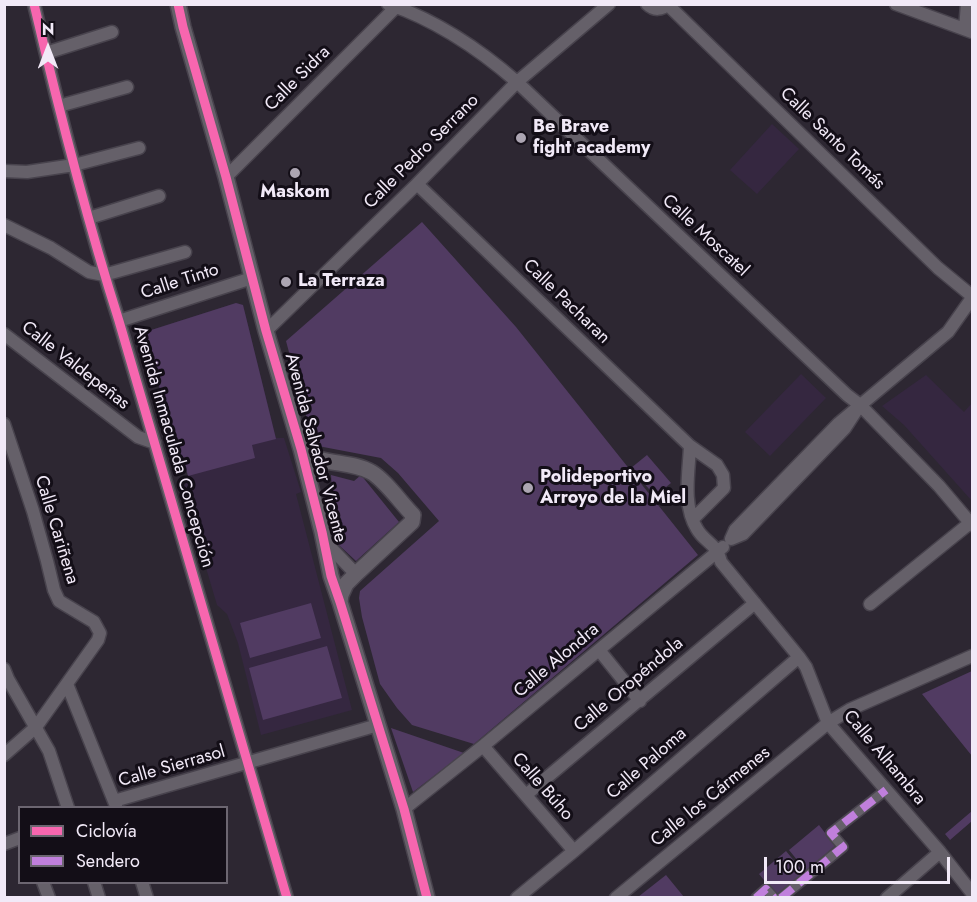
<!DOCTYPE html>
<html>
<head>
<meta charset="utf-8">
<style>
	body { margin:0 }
	#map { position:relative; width:977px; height:902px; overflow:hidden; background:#2d2732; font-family:Jost,sans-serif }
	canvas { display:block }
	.frame { position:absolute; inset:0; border:6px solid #f1e9f7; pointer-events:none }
	.legend { position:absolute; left:18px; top:806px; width:210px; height:78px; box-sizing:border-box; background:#130e17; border:2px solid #6c6671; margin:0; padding:8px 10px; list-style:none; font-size:18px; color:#f1e9f7 }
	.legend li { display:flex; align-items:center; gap:12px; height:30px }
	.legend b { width:30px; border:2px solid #6c6671 }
	.north { position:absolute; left:18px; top:18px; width:60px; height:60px; -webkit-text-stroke:4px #130e17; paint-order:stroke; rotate:0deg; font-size:16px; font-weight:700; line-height:24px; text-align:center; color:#f1e9f7 }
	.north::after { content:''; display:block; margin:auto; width:21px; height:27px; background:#f1e9f7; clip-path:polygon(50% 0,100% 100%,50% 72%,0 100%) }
	.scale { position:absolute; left:764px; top:857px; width:186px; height:27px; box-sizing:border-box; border:3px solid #f1e9f7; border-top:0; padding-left:8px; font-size:18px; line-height:21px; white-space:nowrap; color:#f1e9f7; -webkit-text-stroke:4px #130e17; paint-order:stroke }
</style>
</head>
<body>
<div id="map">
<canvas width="977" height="902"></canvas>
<div class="frame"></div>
<ul class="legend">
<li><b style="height:8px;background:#f766af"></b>Ciclovía</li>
<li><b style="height:8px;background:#c07fdc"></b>Sendero</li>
</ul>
<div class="north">N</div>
<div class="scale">100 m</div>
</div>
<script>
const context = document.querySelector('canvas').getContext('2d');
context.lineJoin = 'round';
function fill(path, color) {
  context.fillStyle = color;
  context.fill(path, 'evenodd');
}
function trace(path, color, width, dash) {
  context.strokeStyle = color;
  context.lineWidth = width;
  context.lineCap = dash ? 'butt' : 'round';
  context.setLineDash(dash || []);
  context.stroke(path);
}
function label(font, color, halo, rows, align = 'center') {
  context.font = font + ' Jost,sans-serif';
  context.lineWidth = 6;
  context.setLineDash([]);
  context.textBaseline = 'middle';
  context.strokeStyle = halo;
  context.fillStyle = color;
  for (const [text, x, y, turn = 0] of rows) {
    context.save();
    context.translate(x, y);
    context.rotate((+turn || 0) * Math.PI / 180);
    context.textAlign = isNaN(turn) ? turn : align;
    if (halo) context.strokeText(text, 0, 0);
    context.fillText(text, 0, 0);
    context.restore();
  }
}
fill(new Path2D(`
	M 772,124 L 799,149 L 757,194 L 730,170 Z
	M 236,303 L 243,305 L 276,438 L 284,438 L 301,492 L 296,494 L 352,710 L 261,735 L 238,643 L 227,614 L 217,605 L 183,490 L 188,476 L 183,457 L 176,451 L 145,332 Z
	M 801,374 L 826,398 L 770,456 L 745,432 Z
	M 926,375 L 964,412 L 972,403 L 972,501 L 904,425 L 882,406 Z`), '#352740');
fill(new Path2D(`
	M 422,222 L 516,327 L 698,555 L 474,744 L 412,725 L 397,708 L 380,684 L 362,617 L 359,598 L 360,591 L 439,521 L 398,473 L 381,458 L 318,446 L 313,442 L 286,341 Z
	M 236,303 L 243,305 L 276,439 L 252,445 L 255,458 L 188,476 L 183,457 L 176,451 L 145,332 Z
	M 647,455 L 671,483 L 655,496 L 631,468 Z
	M 331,475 L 354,481 L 361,475 L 399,522 L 356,561 L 328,535 L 325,523 L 331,514 L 328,510 L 333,503 Z
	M 311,603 L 321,638 L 250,658 L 240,623 Z
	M 327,646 L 342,698 L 263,720 L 249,668 Z
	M 972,671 L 972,756 L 922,694 Z
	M 391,728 L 464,753 L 413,792 Z
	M 972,811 L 972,821 L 950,840 L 945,834 Z
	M 819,825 L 835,846 L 806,871 L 789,850 Z
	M 786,851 L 805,874 L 777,896 L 759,874 Z
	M 666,875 L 684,897 L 638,897 Z`), '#513b62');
const pedestrian = new Path2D(`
	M 756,898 L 766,889 L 774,898
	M 781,898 L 843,847 L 831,833 L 886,790`);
const minor = new Path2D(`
	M 34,4 C 59,111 86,217 119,321 L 287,898
	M 388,4 C 436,20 479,49 517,82 L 847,395 L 860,405 L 939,486 L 972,525
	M 647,4 C 654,11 662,10 668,4
	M 896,4 L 972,32
	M 668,5 L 938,268 L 972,296
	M 965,29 L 967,4
	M 46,53 L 112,32
	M 59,106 L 127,87
	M 4,171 L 27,172 L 74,165 L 139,148
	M 226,177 L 396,7
	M 417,184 L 690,446
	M 89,218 L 159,196
	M 4,225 L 51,248 L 89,272 L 104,275 L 185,252
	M 119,321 L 252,278
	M 266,331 L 417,184 L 517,82 L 609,4
	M 4,334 L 138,437 L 155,443
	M 860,405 L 845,428 L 743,534 L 731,539 L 735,530 L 839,423 L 948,332 L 972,298
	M 4,424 L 33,511 L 47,561 L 54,590 L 59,601 L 94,622 L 100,633 L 98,640 L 36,727 L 4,755
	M 693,519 L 724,488 L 723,475 L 717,465 L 690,446 C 689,472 682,505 697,529 C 705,543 716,542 721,562 L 799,657 L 806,667 L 828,723 L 940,852 L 972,893
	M 324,539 L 329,546 L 353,571 L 357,573
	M 870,604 L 970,523
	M 599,650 L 640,701
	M 4,669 L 8,679 L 49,751 L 68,808
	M 67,684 L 116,806
	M 483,746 L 574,851
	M 526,795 L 755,603
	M 114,801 L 378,725
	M 404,809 L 483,746 L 723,547
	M 4,844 L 20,838
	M 43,882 L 49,898
	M 94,882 L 99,898
	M 142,882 L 147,898
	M 517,898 L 574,851 L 799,657
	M 616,898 L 828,723 L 851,709 L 972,656
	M 887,898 L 940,852`);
const tertiary = new Path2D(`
	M 178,4 L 183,27 L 226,177 L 266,331 L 301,449 L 322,532 L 331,576 L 340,602 L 404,809 L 427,898
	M 301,449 C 318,466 350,460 371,472 C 384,479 402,504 413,515 L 412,522 L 357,573 L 346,584 L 341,595 L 340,602`);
trace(pedestrian, '#48434d', 12);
trace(minor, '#48434d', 15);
trace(tertiary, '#48434d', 18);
trace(pedestrian, '#656069', 9);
trace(minor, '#656069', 12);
trace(tertiary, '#656069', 15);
trace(new Path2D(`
	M 756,898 L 766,889 L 774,898
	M 781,898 L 843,847 L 831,833 L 886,790`), '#c07fdc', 8, [15, 8]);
trace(new Path2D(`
	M 34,4 C 59,111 86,217 119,321 L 287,898
	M 178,4 L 183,27 L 226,177 L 266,331 L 301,449 L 322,532 L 331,576 L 340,602 L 404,809 L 427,898`), '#f766af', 9);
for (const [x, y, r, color] of [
	[521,138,6,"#aca5b2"],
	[295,173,6,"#aca5b2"],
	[286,282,6,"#aca5b2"],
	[528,488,6,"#aca5b2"]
]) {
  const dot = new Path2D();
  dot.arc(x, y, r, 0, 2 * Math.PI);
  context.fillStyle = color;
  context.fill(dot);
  trace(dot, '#130e17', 2);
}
label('18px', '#f1e9f7', '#130e17', [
	["Calle Sidra",298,79,-45],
	["Calle Santo Tomás",832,139,44],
	["Calle Pedro Serrano",422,152,-45],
	["Calle Moscatel",705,236,43],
	["Calle Tinto",180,282,-18],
	["Calle Pacharan",566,302,44],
	["Calle Valdepeñas",75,366,38],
	["Avenida Inmaculada Concepción",173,447,74],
	["Avenida Salvador Vicente",315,448,75],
	["Calle Cariñena",56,530,73],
	["Calle Alondra",557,661,-40],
	["Calle Oropéndola",629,685,-40],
	["Calle Alhambra",884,758,50],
	["Calle Paloma",647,764,-41],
	["Calle Sierrasol",172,767,-16],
	["Calle Búho",542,787,49],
	["Calle los Cármenes",711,797,-39]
]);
label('bold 18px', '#f1e9f7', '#130e17', [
	["Be Brave",533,128],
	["fight academy",533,149],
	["Maskom",295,193,"center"],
	["La Terraza",298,282],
	["Polideportivo",540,478],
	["Arroyo de la Miel",540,499]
], 'left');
</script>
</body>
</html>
